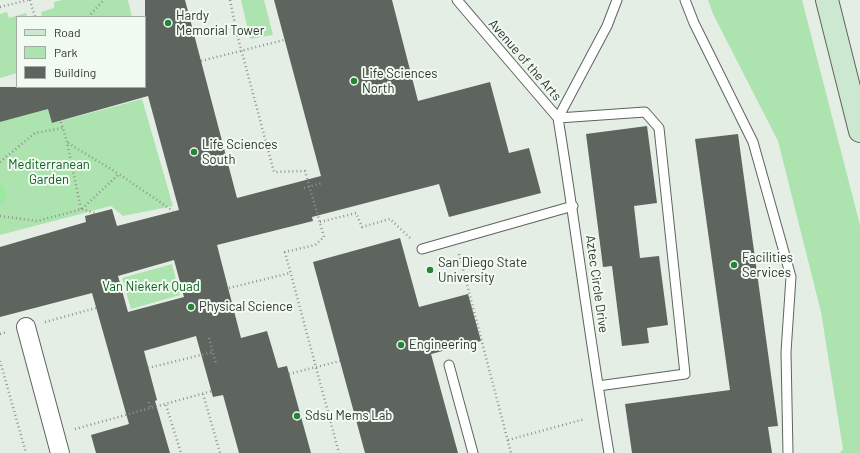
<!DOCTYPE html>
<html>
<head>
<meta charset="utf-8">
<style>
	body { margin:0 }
	#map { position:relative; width:860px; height:453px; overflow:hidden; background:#e5eee5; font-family:Barlow,sans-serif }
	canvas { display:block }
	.legend { position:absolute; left:16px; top:16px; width:130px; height:72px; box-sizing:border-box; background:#f2fbf2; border:1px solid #a4aba4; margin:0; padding:5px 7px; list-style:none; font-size:12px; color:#303430 }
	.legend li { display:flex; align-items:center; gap:8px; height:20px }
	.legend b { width:20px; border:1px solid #a4aba4 }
</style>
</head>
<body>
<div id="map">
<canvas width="860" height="453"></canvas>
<ul class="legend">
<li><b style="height:5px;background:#cce8d0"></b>Road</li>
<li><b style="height:11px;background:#ace3af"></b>Park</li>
<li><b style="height:11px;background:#5d655e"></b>Building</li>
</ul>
</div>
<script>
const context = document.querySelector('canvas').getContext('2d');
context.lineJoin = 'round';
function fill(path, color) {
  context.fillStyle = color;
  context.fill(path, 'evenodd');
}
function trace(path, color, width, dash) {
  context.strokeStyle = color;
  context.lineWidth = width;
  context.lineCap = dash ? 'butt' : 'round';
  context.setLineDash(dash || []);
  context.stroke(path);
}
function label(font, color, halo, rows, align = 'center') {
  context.font = font + ' Barlow,sans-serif';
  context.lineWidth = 4;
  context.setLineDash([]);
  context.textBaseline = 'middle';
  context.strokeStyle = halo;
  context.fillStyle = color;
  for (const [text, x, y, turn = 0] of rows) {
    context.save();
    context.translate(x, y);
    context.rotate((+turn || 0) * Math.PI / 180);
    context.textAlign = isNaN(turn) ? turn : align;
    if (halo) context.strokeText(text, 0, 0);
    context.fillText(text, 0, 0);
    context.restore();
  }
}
fill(new Path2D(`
	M 62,0 L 128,0 L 132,17 L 42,17 L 41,12 L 54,8 L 54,2 Z
	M 241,0 L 264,0 L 273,35 L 250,39 Z
	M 708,0 L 802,0 L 860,225 L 860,453 L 840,453 L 843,449 L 821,312 L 778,141 L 713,14 Z
	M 7,12 L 9,18 L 26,13 L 27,17 L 17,17 L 17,73 L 0,78 L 0,14 Z
	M 142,99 L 173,206 L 123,216 L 111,206 L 0,235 L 0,122 L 48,109 L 53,123 Z
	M 172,264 L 180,295 L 131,309 L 122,278 Z`), '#ace3af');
trace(new Path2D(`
	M 0,188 L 3,194 L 0,200`), '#9ae9a0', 7);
fill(new Path2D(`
	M 145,0 L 185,0 L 237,198 L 321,176 L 274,0 L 392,0 L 418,101 L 490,82 L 509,153 L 529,148 L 541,193 L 449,217 L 439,184 L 312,217 L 313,221 L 217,245 L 241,338 L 267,331 L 278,368 L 287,366 L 311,453 L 239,453 L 223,395 L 213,397 L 196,336 L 144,351 L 157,400 L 155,401 L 170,453 L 96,453 L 91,435 L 129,424 L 92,293 L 0,317 L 0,247 L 86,222 L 85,216 L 112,209 L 117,226 L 179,210 L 148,96 L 52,123 L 48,109 L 0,122 L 0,87 L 145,87 ZM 174,260 L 184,297 L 128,312 L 118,276 Z
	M 647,126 L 657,203 L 634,206 L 640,258 L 659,256 L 668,325 L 647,328 L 649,343 L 622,346 L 612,266 L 603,267 L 586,134 Z
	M 738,134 L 778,426 L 768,427 L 772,453 L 632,453 L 625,404 L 730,390 L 695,139 Z
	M 400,238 L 419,307 L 468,294 L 481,341 L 431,354 L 458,453 L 365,453 L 313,262 Z`), '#5d655e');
const lane = new Path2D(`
	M 457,0 L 558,118
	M 685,0 L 694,23 L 753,142 L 791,277 L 786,352 L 788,453
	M 558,118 L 645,112 L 659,128 L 685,374 L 598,386
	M 558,118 C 576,229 590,342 609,453
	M 558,118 L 607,26 L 617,0
	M 422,249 L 573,206
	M 449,365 L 473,453`);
const street = new Path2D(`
	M 26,327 L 60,453`);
const secondary = new Path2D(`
	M 827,0 L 860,131`);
trace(lane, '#5d655e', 11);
trace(street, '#5d655e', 20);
trace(secondary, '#5d655e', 24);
trace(new Path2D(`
	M 30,0 L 35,17
	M 230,0 L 237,34 L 274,172 L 305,171 L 324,237 L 315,245 L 285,252 L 339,453
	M 0,7 L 28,0
	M 88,17 L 104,0
	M 61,122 L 67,142 L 81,209
	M 68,143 L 119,174
	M 0,162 L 35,133 L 63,128
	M 82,209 L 97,214
	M 0,216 L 38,221 L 82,209 L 119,174 L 173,211
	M 320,222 L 356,213 L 362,227 L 390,219 L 410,238
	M 459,254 L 511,453
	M 229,288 L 290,273
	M 45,322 L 96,308
	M 0,334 L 7,332
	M 209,338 L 216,364
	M 0,361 L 26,453
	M 148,368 L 213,352
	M 203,394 L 220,453
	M 149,402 L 151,409
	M 166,405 L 181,453
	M 75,429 L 212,391
	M 508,440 L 585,419`), '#8e958e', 2.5, [1, 3]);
trace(lane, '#fff', 9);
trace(street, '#fff', 18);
trace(secondary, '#cce8d0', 22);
trace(new Path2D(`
	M 201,61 L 284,40
	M 304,188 L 322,183
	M 289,374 L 340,361`), '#8e958e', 2.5, [1, 3]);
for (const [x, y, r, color] of [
	[168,23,4,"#258436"],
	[354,81,4,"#258436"],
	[194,152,4,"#258436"],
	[734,265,4,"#258436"],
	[430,270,4,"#258436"],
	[191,307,4,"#258436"],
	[401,345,4,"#258436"],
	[297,416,4,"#258436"]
]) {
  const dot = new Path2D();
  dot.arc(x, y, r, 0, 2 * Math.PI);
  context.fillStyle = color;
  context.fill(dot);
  trace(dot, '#f2fbf2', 1.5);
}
label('13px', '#303430', '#f2fbf2', [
	["Hardy",176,16],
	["Memorial Tower",176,31],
	["Life Sciences",362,74],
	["North",362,89],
	["Life Sciences",202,145],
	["South",202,160],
	["Facilities",742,258],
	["Services",742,273],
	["San Diego State",438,263],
	["University",438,278],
	["Physical Science",199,307],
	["Engineering",409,345],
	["Sdsu Mems Lab",305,416]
], 'left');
label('13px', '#303430', '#f2fbf2', [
	["Avenue of the Arts",525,60,49],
	["Aztec Circle Drive",597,284,82]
]);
label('13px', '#0b601f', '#f2fbf2', [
	["Mediterranean",49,165],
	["Garden",49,180],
	["Van Niekerk Quad",151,287]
]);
</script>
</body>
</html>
